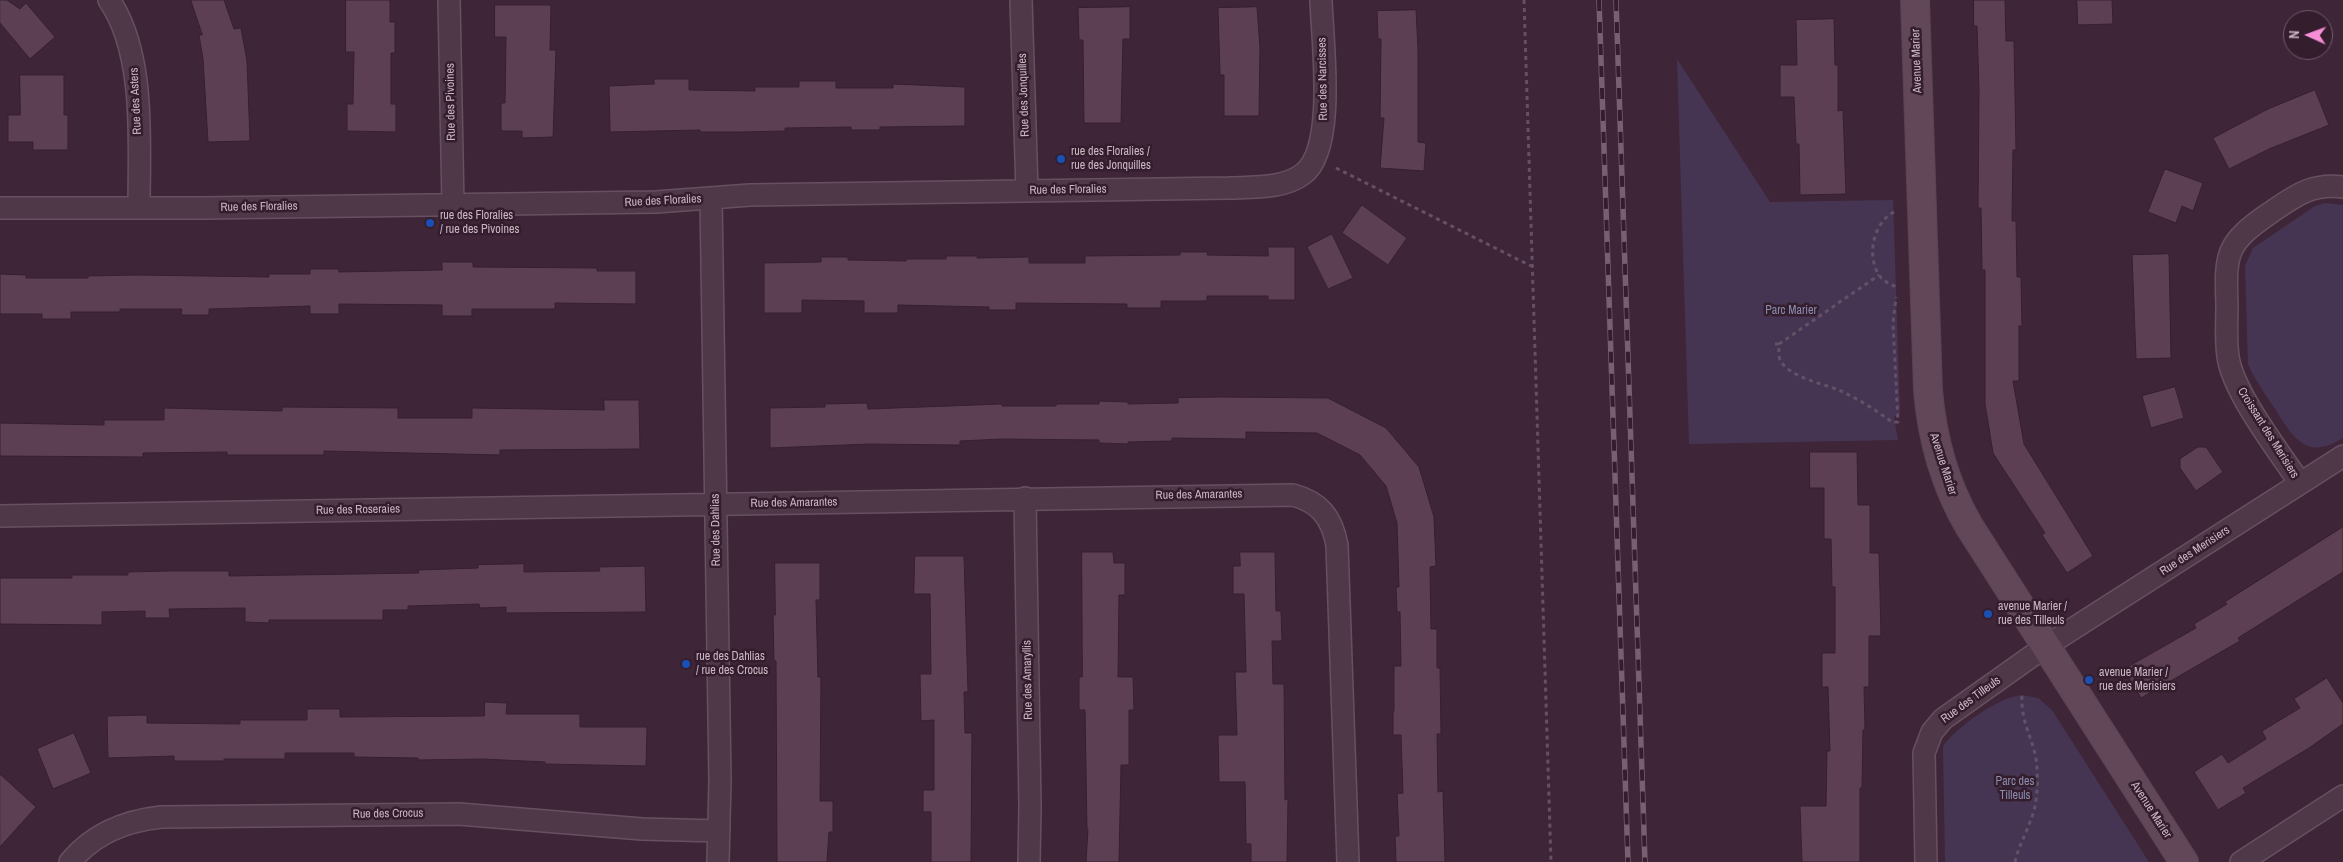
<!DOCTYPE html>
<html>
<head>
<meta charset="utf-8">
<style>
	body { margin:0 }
	#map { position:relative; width:2343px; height:862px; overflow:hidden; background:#3f2538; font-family:"Archivo Narrow",sans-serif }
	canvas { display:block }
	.north { position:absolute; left:2283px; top:10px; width:50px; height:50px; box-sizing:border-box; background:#341e2e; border:1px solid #705b6a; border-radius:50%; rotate:272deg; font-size:14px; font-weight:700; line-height:20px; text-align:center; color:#cab6c3 }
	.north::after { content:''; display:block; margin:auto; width:18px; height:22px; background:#f78dd4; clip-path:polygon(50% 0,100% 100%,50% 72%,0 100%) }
</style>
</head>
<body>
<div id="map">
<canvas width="2343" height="862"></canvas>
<div class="north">N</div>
</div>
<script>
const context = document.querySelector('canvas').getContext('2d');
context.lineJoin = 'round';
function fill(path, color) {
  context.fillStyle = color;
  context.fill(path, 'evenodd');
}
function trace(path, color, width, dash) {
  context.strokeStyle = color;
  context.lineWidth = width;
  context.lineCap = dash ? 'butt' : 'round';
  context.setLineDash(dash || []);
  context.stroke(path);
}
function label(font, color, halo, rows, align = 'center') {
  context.font = font + ' "Archivo Narrow",sans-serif';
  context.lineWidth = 5;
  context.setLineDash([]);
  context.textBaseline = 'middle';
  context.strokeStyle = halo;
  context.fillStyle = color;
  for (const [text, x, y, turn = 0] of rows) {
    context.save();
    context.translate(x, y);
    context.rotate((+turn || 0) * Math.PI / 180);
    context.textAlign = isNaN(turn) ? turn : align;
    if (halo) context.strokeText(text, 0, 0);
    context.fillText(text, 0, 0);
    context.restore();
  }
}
fill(new Path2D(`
	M 1677,59 L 1770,202 L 1893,200 L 1900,413 L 1894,417 L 1898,440 L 1689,444 Z
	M 2325,203 L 2343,205 L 2343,438 C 2309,460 2294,440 2277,412 C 2268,399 2260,386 2252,373 L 2248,364 L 2245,266 L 2253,248 L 2315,206 Z
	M 2022,695 L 2038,698 L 2052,710 L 2149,862 L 1945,862 L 1943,746 C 1957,727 1998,697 2022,695 Z`), '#463552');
const building = new Path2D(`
	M 0,0 L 7,0 L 20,9 L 26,3 L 55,37 L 30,59 L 0,23 Z
	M 191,0 L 224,0 L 234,29 L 241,28 L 247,61 L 250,141 L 208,142 L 203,59 L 199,35 L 202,35 Z
	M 346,0 L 390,0 L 390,22 L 395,22 L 395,53 L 391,53 L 391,104 L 396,104 L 396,132 L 347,131 L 347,104 L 353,104 L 354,52 L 346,52 Z
	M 1974,0 L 2005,0 L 2006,41 L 2014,41 L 2016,150 L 2013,150 L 2012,221 L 2016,221 L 2017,277 L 2021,277 L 2022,326 L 2019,326 L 2019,381 L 2013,381 L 2024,444 L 2093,556 L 2067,573 L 2042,535 L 2045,533 L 1993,453 L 1985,404 L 1985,270 L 1982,270 L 1981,208 L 1978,208 L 1979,89 L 1977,26 L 1974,26 Z
	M 2077,0 L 2112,0 L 2113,24 L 2078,25 Z
	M 495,5 L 551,5 L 550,50 L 556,50 L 553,137 L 522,138 L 522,131 L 501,131 L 501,103 L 505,103 L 506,37 L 495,37 Z
	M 1130,7 L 1130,39 L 1123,39 L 1121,123 L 1084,123 L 1083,40 L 1079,40 L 1078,8 Z
	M 1257,7 L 1260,48 L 1259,116 L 1224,116 L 1224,75 L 1220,75 L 1218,8 Z
	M 1416,10 L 1418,50 L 1418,142 L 1426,143 L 1424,171 L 1380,168 L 1384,118 L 1380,118 L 1381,39 L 1378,39 L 1377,11 Z
	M 1834,19 L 1835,65 L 1838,65 L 1838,111 L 1843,110 L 1846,194 L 1800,195 L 1799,144 L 1796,144 L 1794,97 L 1780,97 L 1780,65 L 1797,65 L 1796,20 Z
	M 20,75 L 64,75 L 64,115 L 68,115 L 68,150 L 33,150 L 33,142 L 8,142 L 8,115 L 20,115 Z
	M 654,79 L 689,79 L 689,90 L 755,91 L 755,87 L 799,87 L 799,81 L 836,81 L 836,88 L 893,88 L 893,84 L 965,87 L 965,126 L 880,127 L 880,130 L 851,130 L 851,127 L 785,128 L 785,131 L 742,132 L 700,132 L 700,130 L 610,132 L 609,86 L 654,84 Z
	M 2315,90 L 2329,125 L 2269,149 L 2229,169 L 2213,138 L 2268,109 Z
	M 2165,169 L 2203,183 L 2193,211 L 2182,206 L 2176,223 L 2148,212 Z
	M 1362,205 L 1407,238 L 1388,265 L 1342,233 Z
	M 1332,234 L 1353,278 L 1328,289 L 1307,247 Z
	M 1268,247 L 1295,247 L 1295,300 L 1268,300 L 1268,296 L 1207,296 L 1207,301 L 1161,301 L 1161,308 L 1127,308 L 1127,304 L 1016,303 L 1016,310 L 989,310 L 989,307 L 898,305 L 898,313 L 864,313 L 864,301 L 802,300 L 802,313 L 764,313 L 764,263 L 821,262 L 821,257 L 848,257 L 848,260 L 906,261 L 906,259 L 946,259 L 946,256 L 977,256 L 977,258 L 1029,257 L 1029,263 L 1085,263 L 1085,256 L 1180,255 L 1180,252 L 1208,252 L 1207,255 L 1268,256 Z
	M 2169,254 L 2171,358 L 2136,359 L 2132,255 Z
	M 442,262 L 473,262 L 473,267 L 597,268 L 597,271 L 636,271 L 636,304 L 555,303 L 555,309 L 472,309 L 472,316 L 442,316 L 442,305 L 339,304 L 339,314 L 310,314 L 310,306 L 209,309 L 209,315 L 181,315 L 182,309 L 120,309 L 120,312 L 71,312 L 71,319 L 42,319 L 42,314 L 0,314 L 0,274 L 26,275 L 26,278 L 88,278 L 88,276 L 137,275 L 269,277 L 269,274 L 310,274 L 310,269 L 339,269 L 339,272 L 442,270 Z
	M 2175,387 L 2184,418 L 2151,428 L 2142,396 Z
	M 1220,397 L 1328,398 L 1386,428 L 1419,467 L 1434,517 L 1436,566 L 1430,567 L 1431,629 L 1437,629 L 1437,668 L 1440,668 L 1441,734 L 1437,734 L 1438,792 L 1443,791 L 1445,862 L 1396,862 L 1395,836 L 1399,836 L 1397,794 L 1403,793 L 1401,735 L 1393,735 L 1393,711 L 1394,711 L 1394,666 L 1401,666 L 1400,612 L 1397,612 L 1396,587 L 1399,587 L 1397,523 L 1386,486 L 1360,455 L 1317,433 L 1246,432 L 1246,439 L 1172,438 L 1172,441 L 1128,442 L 1128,444 L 1099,443 L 1099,440 L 1002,439 L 960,441 L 960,445 L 868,444 L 770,448 L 770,408 L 825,407 L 825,404 L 867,403 L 868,409 L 1002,404 L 1002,406 L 1056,406 L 1056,404 L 1099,404 L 1099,401 L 1128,402 L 1128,404 L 1178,403 L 1178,398 Z
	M 604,400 L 639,400 L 640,449 L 500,450 L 500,455 L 324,451 L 324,455 L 227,455 L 227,452 L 143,453 L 143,457 L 0,456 L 0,423 L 104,425 L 104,420 L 164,420 L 164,408 L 282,411 L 282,407 L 398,408 L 398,418 L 472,418 L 472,408 L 604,410 Z
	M 2198,447 L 2206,447 L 2223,472 L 2196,491 L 2180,468 L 2180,459 Z
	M 1810,452 L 1857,452 L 1858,505 L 1870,505 L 1870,553 L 1879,553 L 1881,636 L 1869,636 L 1869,687 L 1864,687 L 1865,730 L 1863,730 L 1862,788 L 1860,788 L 1860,862 L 1802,862 L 1800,806 L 1826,806 L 1827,751 L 1830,751 L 1828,687 L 1822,687 L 1822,653 L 1835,653 L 1835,587 L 1832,587 L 1831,539 L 1824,539 L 1824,488 L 1810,488 Z
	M 2343,527 L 2343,572 L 2238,638 L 2240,641 L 2141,698 L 2124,669 L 2196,628 L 2194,624 L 2227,604 L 2225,602 Z
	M 1082,552 L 1113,552 L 1114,563 L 1125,563 L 1125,595 L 1119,595 L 1118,677 L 1133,677 L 1134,710 L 1129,710 L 1129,765 L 1121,765 L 1119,862 L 1086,862 L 1088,829 L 1087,829 L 1085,710 L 1079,710 L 1079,677 L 1082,677 Z
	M 1240,552 L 1275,552 L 1276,611 L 1281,611 L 1282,641 L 1272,641 L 1273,684 L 1284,684 L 1285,800 L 1288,799 L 1287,862 L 1251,862 L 1251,844 L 1246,844 L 1245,782 L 1219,782 L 1218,735 L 1237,735 L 1235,672 L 1246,672 L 1244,594 L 1233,594 L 1233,566 L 1240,566 Z
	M 915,556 L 964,556 L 968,692 L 964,692 L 965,733 L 972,733 L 971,862 L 931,862 L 931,812 L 923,812 L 923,790 L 934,790 L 934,720 L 921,721 L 920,674 L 931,674 L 930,594 L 914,594 Z
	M 775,563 L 820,563 L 820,600 L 816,600 L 818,677 L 821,677 L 820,801 L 833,801 L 833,832 L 829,832 L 827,862 L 777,862 L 776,661 L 774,661 L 773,615 L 775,615 Z
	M 524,564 L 524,572 L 600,571 L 599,567 L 645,566 L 646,612 L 506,613 L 506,607 L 480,608 L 479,604 L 408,606 L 408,610 L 383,610 L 383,620 L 269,620 L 269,623 L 245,622 L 245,608 L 169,609 L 170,618 L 145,618 L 145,611 L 102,612 L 102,625 L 0,624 L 0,578 L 72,578 L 72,575 L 128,575 L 128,572 L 169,571 L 229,571 L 229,576 L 419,573 L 418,570 L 478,568 L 478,565 Z
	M 2327,678 L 2343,703 L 2343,724 L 2309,748 L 2243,788 L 2246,793 L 2218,810 L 2194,772 L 2222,754 L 2228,763 L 2266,739 L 2262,731 L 2300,708 L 2294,699 Z
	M 485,702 L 507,703 L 506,714 L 580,714 L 580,727 L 647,727 L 646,766 L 545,764 L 545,762 L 483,759 L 418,760 L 418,758 L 354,757 L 354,753 L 285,753 L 285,759 L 224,759 L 224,761 L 174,761 L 174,756 L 108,758 L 107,716 L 147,715 L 147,723 L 240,724 L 240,720 L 307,720 L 307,709 L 340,709 L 340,717 L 484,716 Z
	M 74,733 L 91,773 L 53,789 L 37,749 Z
	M 0,774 L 36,807 L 0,847 Z`);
fill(building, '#5d3f54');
trace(building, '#362030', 1);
const street = new Path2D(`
	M 109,0 C 146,54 139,143 139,207
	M 449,0 L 453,205
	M 1021,0 L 1027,190
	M 711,198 L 720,780 L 718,862
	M 0,208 L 204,208 L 656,202 L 750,195 L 1229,188 C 1253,187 1283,189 1303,174 C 1337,149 1322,39 1321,0
	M 2300,483 C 2279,452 2237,397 2229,362 C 2225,344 2227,323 2227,305 C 2225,253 2226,243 2270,213 C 2295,196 2311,183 2343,187
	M 1025,498 L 1030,807 L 1029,862
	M 0,516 L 1293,495 C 1320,502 1332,518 1337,545 L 1348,862
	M 70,862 C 94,833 125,821 161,817 L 459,814 L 642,829 L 719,831
	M 1926,862 L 1924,753 L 1932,732 L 1943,719 L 2046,646 L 2343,456
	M 2241,862 L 2343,796`);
const secondary = new Path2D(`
	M 1915,0 L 1928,390 C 1932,439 1944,483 1969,526 L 2184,862`);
trace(street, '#675160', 24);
trace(secondary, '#584352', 30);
trace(new Path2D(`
	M 1524,0 L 1551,862
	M 1336,168 L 1531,266
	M 1894,212 C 1874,222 1866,255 1879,275 C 1883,282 1891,284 1898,288
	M 1775,344 L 1779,344 C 1779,350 1778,357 1781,362 C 1795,380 1824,383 1843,392 C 1860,400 1877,411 1892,422 L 1898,422 L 1893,323 L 1896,297
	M 1779,344 L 1879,275
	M 2015,862 C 2018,848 2025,836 2030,822 C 2037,806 2038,787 2037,769 C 2036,741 2020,725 2022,694`), '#645167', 3, [4, 4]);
trace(street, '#4f3949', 21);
trace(secondary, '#624759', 28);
const rail = new Path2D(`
	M 1599,0 L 1628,862
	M 1616,0 L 1645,862`);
trace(rail, '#795f71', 5.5);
trace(rail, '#341e2e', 4, [11]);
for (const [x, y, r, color] of [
	[1061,159,5,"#1a4fb4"],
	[430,223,5,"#1a4fb4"],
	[1988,614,5,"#1a4fb4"],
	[686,664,5,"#1a4fb4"],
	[2089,680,5,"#1a4fb4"]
]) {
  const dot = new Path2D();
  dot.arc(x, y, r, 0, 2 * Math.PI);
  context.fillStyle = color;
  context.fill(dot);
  trace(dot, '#341e2e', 2);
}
label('12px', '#cab6c3', '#341e2e', [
	["Avenue Marier",1917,61,-92],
	["Rue des Narcisses",1323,79,-91],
	["Rue des Jonquilles",1024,95,-92],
	["Rue des Asters",136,101,-93],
	["Rue des Pivoines",451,102,-91],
	["Rue des Floralies",1068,190,-1],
	["Rue des Floralies",663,201,-3],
	["Rue des Floralies",259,207,-1],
	["Croissant des Merisiers",2268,433,58],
	["Avenue Marier",1943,464,72],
	["Rue des Amarantes",1199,495,-1],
	["Rue des Amarantes",794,503,-1],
	["Rue des Roseraies",358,510,-1],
	["Rue des Dahlias",716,530,-91],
	["Rue des Merisiers",2195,551,-33],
	["Rue des Amaryllis",1028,680,-91],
	["Rue des Tilleuls",1971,700,-36],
	["Avenue Marier",2151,810,57],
	["Rue des Crocus",388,814,-1]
]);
label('12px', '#cab6c3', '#341e2e', [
	["rue des Floralies /",1071,152],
	["rue des Jonquilles",1071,166],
	["rue des Floralies",440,216],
	["/ rue des Pivoines",440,230],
	["avenue Marier /",1998,607],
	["rue des Tilleuls",1998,621],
	["rue des Dahlias",696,657],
	["/ rue des Crocus",696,671],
	["avenue Marier /",2099,673],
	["rue des Merisiers",2099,687]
], 'left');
label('12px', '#8a8caf', '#341e2e', [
	["Parc Marier",1791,311],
	["Parc des",2015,782],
	["Tilleuls",2015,796]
]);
</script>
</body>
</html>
